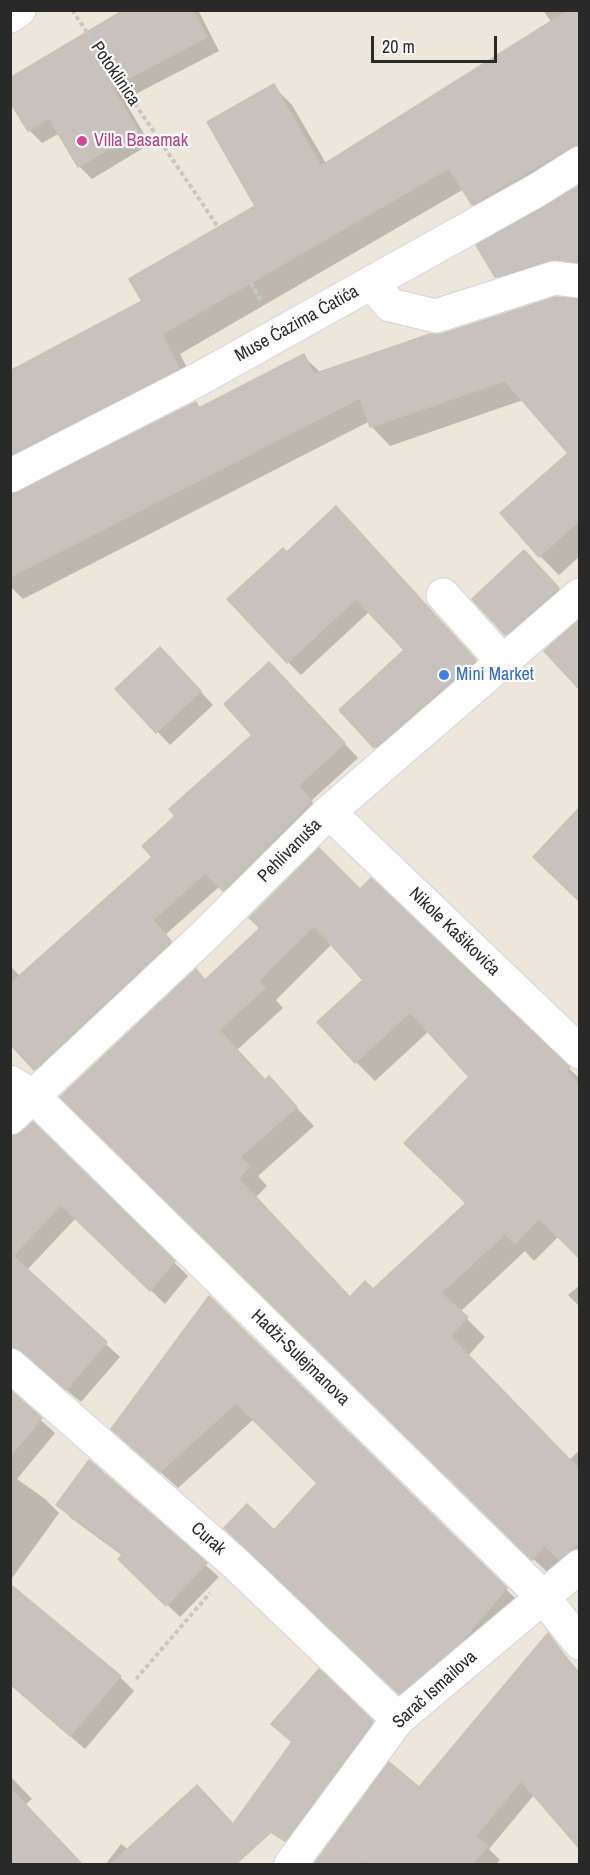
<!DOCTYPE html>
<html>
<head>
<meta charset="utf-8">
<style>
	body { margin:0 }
	#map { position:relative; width:590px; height:1875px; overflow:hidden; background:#ece6db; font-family:"Archivo Narrow",sans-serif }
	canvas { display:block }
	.frame { position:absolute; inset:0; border:12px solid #292929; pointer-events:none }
	.scale { position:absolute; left:371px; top:36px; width:126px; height:27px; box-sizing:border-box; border:3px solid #292929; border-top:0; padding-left:8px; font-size:18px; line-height:21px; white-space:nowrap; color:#292929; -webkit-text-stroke:4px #fff; paint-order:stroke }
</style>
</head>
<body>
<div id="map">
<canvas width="590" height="1875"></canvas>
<div class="frame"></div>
<div class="scale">20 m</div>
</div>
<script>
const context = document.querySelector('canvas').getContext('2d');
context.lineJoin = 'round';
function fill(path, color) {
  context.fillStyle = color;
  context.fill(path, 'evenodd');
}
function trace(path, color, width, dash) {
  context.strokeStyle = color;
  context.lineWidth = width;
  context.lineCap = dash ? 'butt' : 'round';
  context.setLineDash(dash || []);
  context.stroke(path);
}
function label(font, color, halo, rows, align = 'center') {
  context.font = font + ' "Archivo Narrow",sans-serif';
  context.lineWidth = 4.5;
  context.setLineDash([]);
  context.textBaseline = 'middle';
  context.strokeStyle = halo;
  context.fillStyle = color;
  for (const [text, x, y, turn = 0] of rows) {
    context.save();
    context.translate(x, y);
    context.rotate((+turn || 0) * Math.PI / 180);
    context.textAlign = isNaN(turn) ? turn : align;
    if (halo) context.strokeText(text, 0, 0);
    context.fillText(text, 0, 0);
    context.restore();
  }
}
fill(new Path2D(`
	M 122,10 L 198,10 L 219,51 L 124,100 L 150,144 L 92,179 L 79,166 L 60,133 L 42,143 L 29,130 L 123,13 Z
	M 543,10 L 580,10 L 580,171 L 492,223 L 473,204 L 464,189 L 180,354 L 197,387 L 10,492 L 10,373 L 144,302 L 257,206 L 273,86 L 292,105 L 327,165 L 552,23 Z
	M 580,187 L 580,272 L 515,295 L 496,276 L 479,246 Z
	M 556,299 L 580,303 L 580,556 L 559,575 L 540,556 L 569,454 L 523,400 L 390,446 L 372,427 L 370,421 L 23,599 L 10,586 L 10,496 L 196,403 L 201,408 L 303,356 L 321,373 Z
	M 349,521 L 488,674 L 388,760 L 341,710 L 406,650 L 370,611 L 301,675 L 288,662 Z
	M 537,565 L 571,602 L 519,648 L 506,634 Z
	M 580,622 L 580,687 L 546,651 Z
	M 173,662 L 213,705 L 170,745 L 117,689 Z
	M 283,678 L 358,758 L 311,801 L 324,816 L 238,904 L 220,886 L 165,935 L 184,956 L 49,1082 L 10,1042 L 10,966 L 21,977 L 154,857 L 178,816 L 254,735 Z
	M 580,812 L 580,900 L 535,857 Z
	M 371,880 L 580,1079 L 580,1256 L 559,1236 L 534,1261 L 525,1251 L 460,1312 L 485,1337 L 468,1356 L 569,1460 L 580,1450 L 580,1577 L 552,1577 L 62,1097 L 205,981 L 360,891 ZM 332,944 L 365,980 L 356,1062 L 375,1081 L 429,1031 L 471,1077 L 468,1203 L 373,1291 L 350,1298 L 256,1197 L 267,1186 L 258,1176 L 314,1126 L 269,1078 L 266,1081 L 237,1050 L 283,1008 L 276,1000 Z
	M 33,1124 L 188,1276 L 165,1304 L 76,1218 L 26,1271 L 120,1357 L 81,1402 L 30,1360 L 19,1361 L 10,1366 L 10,1137 L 15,1138 Z
	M 580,1285 L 580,1307 L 568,1295 Z
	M 210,1298 L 523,1606 L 417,1710 L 243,1545 L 274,1533 L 319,1483 L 254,1419 L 178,1488 L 113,1429 Z
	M 10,1392 L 55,1433 L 17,1479 L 45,1499 L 59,1513 L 10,1581 Z
	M 89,1462 L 219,1577 L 180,1617 L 120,1559 L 123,1556 L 71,1518 L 58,1504 Z
	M 548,1635 L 580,1673 L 580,1848 L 534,1795 L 489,1849 L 500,1860 L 496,1864 L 316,1864 L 390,1765 L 419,1789 Z
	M 120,1677 L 134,1691 L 85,1749 L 10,1684 Z
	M 372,1722 L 385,1735 L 300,1851 L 262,1817 Z
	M 10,1776 L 32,1799 L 25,1805 L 81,1864 L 10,1864 Z
	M 193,1816 L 238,1864 L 106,1864 L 121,1844 L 129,1850 Z`), '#0003');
const building = new Path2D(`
	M 124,10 L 193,10 L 207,37 L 112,87 L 138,131 L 78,167 L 49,118 L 28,131 L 10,102 L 10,78 Z
	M 569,10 L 579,10 L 579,144 L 570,147 L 472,205 L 449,168 L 162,334 L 179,368 L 10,455 L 10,371 L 142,301 L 129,279 L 255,206 L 207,122 L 274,84 L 321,166 Z
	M 579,186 L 579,262 L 549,260 L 495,277 L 476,245 Z
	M 556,297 L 579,299 L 579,521 L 539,557 L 500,513 L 568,453 L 505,381 L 370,427 L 360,398 L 10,577 L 10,495 L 196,402 L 199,408 L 304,354 L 314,374 L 430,334 L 442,334 Z
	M 336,506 L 476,660 L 374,748 L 339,710 L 404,650 L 356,599 L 287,663 L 227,599 L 283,548 L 287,552 Z
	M 524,550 L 559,588 L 505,635 L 472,599 Z
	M 579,620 L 579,689 L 544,651 Z
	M 160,647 L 201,691 L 156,733 L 115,689 Z
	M 269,662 L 345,743 L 298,786 L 312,801 L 223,891 L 205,873 L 153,920 L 171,941 L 34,1070 L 10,1044 L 10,984 L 152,857 L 142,846 L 175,816 L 169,809 L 252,735 L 224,704 Z
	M 579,808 L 579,901 L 533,857 Z
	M 319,848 L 360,889 L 371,878 L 570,1067 L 566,1071 L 579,1085 L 579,1258 L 539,1218 L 515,1244 L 505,1234 L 441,1293 L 468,1317 L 450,1336 L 579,1469 L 579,1542 L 559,1559 L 544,1546 L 532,1560 L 60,1097 L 196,969 L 205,980 L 260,928 L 249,918 ZM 314,926 L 363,980 L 317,1022 L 355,1063 L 410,1012 L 469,1077 L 404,1143 L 466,1203 L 373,1289 L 365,1281 L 350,1297 L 238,1178 L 250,1166 L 240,1157 L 297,1107 L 269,1076 L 265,1080 L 219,1030 L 265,988 L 258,981 Z
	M 33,1122 L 175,1261 L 150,1291 L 61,1205 L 13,1256 L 107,1342 L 66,1390 L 22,1351 L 10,1347 L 10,1136 L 22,1132 Z
	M 209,1296 L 507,1588 L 461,1642 L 399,1694 L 224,1528 L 247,1504 L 274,1530 L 317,1483 L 236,1403 L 160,1472 L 111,1429 Z
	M 10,1390 L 42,1418 L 10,1456 Z
	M 89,1460 L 207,1563 L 166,1606 L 118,1559 L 123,1554 L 56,1505 Z
	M 10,1584 L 121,1676 L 70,1736 L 10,1684 Z
	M 548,1633 L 579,1675 L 579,1848 L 521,1781 L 476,1836 L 488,1846 L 472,1864 L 315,1863 L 389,1762 L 419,1787 Z
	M 319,1669 L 373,1721 L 285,1841 L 271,1832 L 236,1864 L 111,1864 L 197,1785 L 233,1824 L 292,1742 L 271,1724 Z
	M 10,1788 L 82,1864 L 10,1864 Z`);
fill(building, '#c7c2bb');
trace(building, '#c7c2b5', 1.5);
const minor = new Path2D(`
	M 10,16 L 19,10
	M 372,283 L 390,305 L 436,316 L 554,278 L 580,281
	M 10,476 L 199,379 L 539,189 L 580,163
	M 443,595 L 504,663
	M 329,812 L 580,1052
	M 10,1082 L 34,1097 L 542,1596 L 580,1643
	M 10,1118 L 202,938 L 329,812 L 580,595
	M 10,1365 L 235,1563 L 398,1719
	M 291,1864 L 398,1719 L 580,1566`);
trace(minor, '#d1d3e2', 35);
trace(new Path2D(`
	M 72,10 L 218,227
	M 251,283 L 261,301
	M 136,1679 L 210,1593`), '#c7c7c7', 4, [4.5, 3]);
trace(minor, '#fff', 33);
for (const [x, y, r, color] of [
	[82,141,6,"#d1479c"],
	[444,675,6,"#3f7fe0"]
]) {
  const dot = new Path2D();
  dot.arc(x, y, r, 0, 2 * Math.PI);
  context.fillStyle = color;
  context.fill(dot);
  trace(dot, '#fff', 2);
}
label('18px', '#292929', '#fff', [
	["Potoklinica",115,74,56],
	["Muse Ćazima Ćatića",297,324,-29],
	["Pehlivanuša",290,851,-45],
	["Nikole Kašikovića",454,932,44],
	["Hadži-Sulejmanova",300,1358,44],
	["Curak",208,1539,41],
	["Sarač Ismailova",435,1690,-42]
]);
label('18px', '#b23c85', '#fff', [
	["Villa Basamak",94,141]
], 'left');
label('18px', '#366cbe', '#fff', [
	["Mini Market",456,675]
], 'left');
</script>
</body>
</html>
